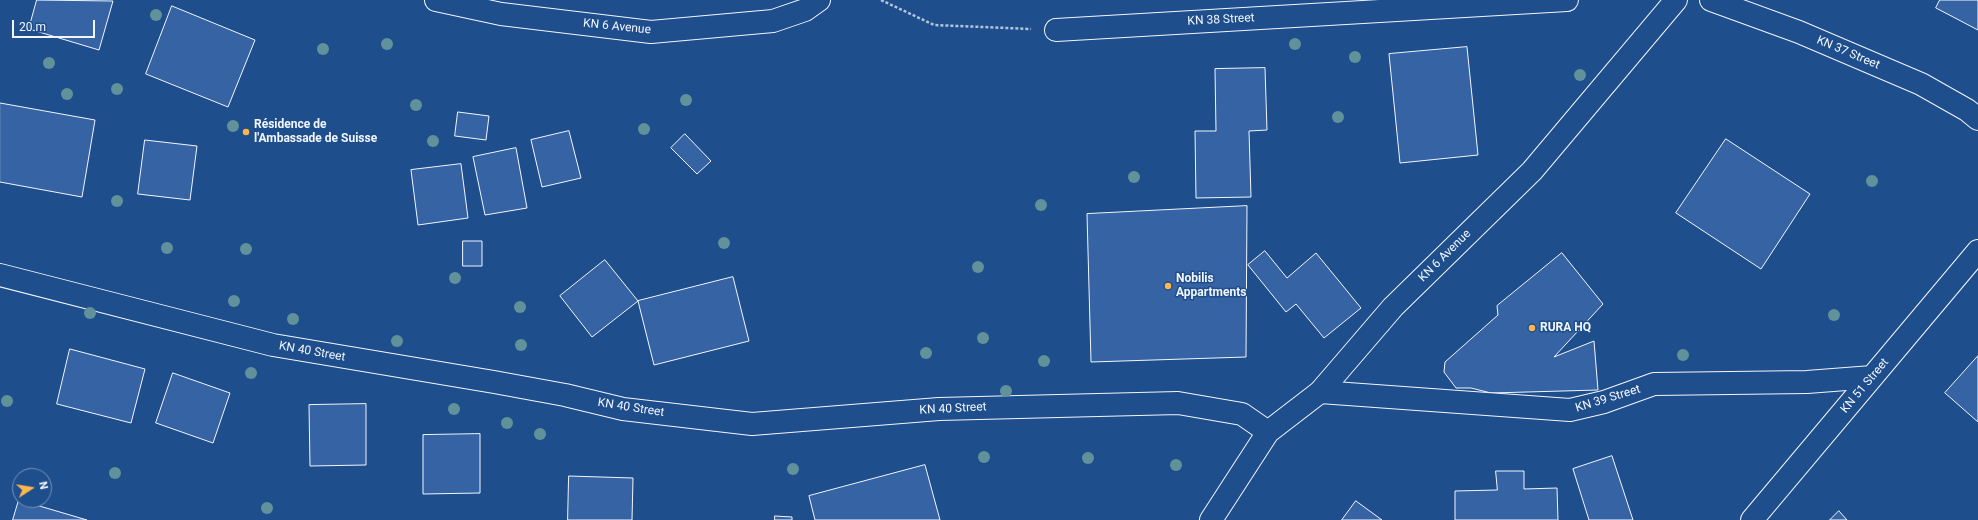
<!DOCTYPE html>
<html>
<head>
<meta charset="utf-8">
<style>
	body { margin:0 }
	#map { position:relative; width:1978px; height:520px; overflow:hidden; background:#1f4e8c; font-family:Roboto,sans-serif }
	canvas { display:block }
	.north { position:absolute; left:12px; top:468px; width:40px; height:40px; box-sizing:border-box; background:#1f4e8c; border:1px solid #7391ba; border-radius:50%; rotate:78deg; font-size:11px; font-weight:700; line-height:16px; text-align:center; color:#f2f6ff }
	.north::after { content:''; display:block; margin:auto; width:14px; height:18px; background:#ffb74d; clip-path:polygon(50% 0,100% 100%,50% 72%,0 100%) }
	.scale { position:absolute; left:12px; top:20px; width:83px; height:18px; box-sizing:border-box; border:2px solid #f2f6ff; border-top:0; padding-left:5px; font-size:12px; line-height:14px; white-space:nowrap; color:#f2f6ff; -webkit-text-stroke:3px #1f4e8c; paint-order:stroke }
</style>
</head>
<body>
<div id="map">
<canvas width="1978" height="520"></canvas>
<div class="north">N</div>
<div class="scale">20 m</div>
</div>
<script>
const context = document.querySelector('canvas').getContext('2d');
context.lineJoin = 'round';
function fill(path, color) {
  context.fillStyle = color;
  context.fill(path, 'evenodd');
}
function trace(path, color, width, dash) {
  context.strokeStyle = color;
  context.lineWidth = width;
  context.lineCap = dash ? 'butt' : 'round';
  context.setLineDash(dash || []);
  context.stroke(path);
}
function label(font, color, halo, rows, align = 'center') {
  context.font = font + ' Roboto,sans-serif';
  context.lineWidth = 3;
  context.setLineDash([]);
  context.textBaseline = 'middle';
  context.strokeStyle = halo;
  context.fillStyle = color;
  for (const [text, x, y, turn = 0] of rows) {
    context.save();
    context.translate(x, y);
    context.rotate((+turn || 0) * Math.PI / 180);
    context.textAlign = isNaN(turn) ? turn : align;
    if (halo) context.strokeText(text, 0, 0);
    context.fillText(text, 0, 0);
    context.restore();
  }
}
const building = new Path2D(`
	M 37,0 L 113,1 L 99,50 L 29,29 Z
	M 1940,0 L 1978,0 L 1978,30 L 1936,8 Z
	M 172,6 L 255,40 L 228,107 L 146,74 Z
	M 1467,47 L 1478,155 L 1400,163 L 1389,54 Z
	M 1265,68 L 1267,130 L 1249,131 L 1251,197 L 1196,198 L 1195,131 L 1216,131 L 1215,69 Z
	M 0,103 L 95,120 L 82,197 L 0,182 Z
	M 458,112 L 489,116 L 486,140 L 455,136 Z
	M 569,131 L 581,178 L 542,187 L 531,140 Z
	M 685,134 L 711,161 L 697,174 L 671,148 Z
	M 1726,139 L 1810,194 L 1761,269 L 1676,213 Z
	M 145,140 L 197,146 L 190,200 L 138,194 Z
	M 516,148 L 527,208 L 485,215 L 473,157 Z
	M 461,164 L 468,218 L 418,225 L 411,170 Z
	M 1247,206 L 1246,357 L 1091,362 L 1087,214 Z
	M 463,241 L 482,241 L 482,266 L 463,266 Z
	M 1265,251 L 1287,278 L 1316,253 L 1361,308 L 1324,338 L 1296,304 L 1286,312 L 1248,265 Z
	M 1562,253 L 1603,304 L 1554,357 L 1594,341 L 1598,390 L 1491,393 L 1471,388 L 1456,388 L 1444,372 L 1445,362 L 1498,315 L 1497,306 Z
	M 605,260 L 638,301 L 592,337 L 560,296 Z
	M 733,277 L 749,341 L 654,365 L 638,301 Z
	M 70,349 L 145,369 L 131,423 L 57,404 Z
	M 1978,356 L 1978,422 L 1945,393 Z
	M 173,373 L 230,393 L 213,443 L 156,423 Z
	M 366,404 L 366,465 L 310,466 L 309,405 Z
	M 480,434 L 480,493 L 423,494 L 423,435 Z
	M 1612,456 L 1633,520 L 1589,520 L 1573,469 Z
	M 925,465 L 940,520 L 815,520 L 809,496 Z
	M 1496,471 L 1524,471 L 1524,489 L 1557,488 L 1558,520 L 1455,520 L 1455,491 L 1497,490 Z
	M 569,476 L 633,478 L 632,520 L 568,520 Z
	M 19,500 L 87,520 L 13,520 Z
	M 1356,501 L 1382,520 L 1342,520 Z
	M 1839,511 L 1847,520 L 1830,520 Z
	M 775,516 L 792,517 L 792,520 L 775,520 Z`);
fill(building, '#3563a3');
trace(building, '#f2f6ff', 1);
const minor = new Path2D(`
	M 436,0 L 501,14 L 651,32 L 773,21 L 805,10 L 819,0
	M 1711,0 L 1799,32 L 1921,84 L 1967,110 L 1978,119
	M 1056,30 L 1567,0
	M 0,275 L 273,345 L 494,382 L 565,395 L 623,409 L 752,424 L 939,409 L 1178,403 L 1242,414 L 1268,432
	M 1320,392 L 1570,410 L 1604,402 L 1654,384 L 1807,382 L 1872,377
	M 1752,520 L 1978,251`);
const major = new Path2D(`
	M 1211,520 L 1268,432 L 1320,392 L 1393,307 L 1532,171 L 1676,0`);
trace(minor, '#f2f6ff', 24);
trace(major, '#f2f6ff', 24);
trace(new Path2D(`
	M 881,0 L 934,25 L 1031,29`), '#b3c4dc', 2.5, [3, 2]);
trace(minor, '#1f4e8c', 22);
trace(major, '#1f4e8c', 22);
context.fillStyle = '#61919a';
for (const [x, y] of [
	[156,15],
	[387,44],
	[1295,44],
	[323,49],
	[1355,57],
	[49,63],
	[1580,75],
	[117,89],
	[67,94],
	[686,100],
	[416,105],
	[1338,117],
	[233,126],
	[644,129],
	[433,141],
	[1134,177],
	[1872,181],
	[117,201],
	[1041,205],
	[724,243],
	[167,248],
	[246,249],
	[978,267],
	[455,278],
	[234,301],
	[520,307],
	[90,313],
	[1834,315],
	[293,319],
	[983,338],
	[397,341],
	[521,345],
	[926,353],
	[1683,355],
	[1044,361],
	[251,373],
	[1006,391],
	[7,401],
	[454,409],
	[507,423],
	[540,434],
	[984,457],
	[1088,458],
	[1176,465],
	[793,469],
	[115,473],
	[267,508]
]) {
  context.beginPath();
  context.arc(x, y, 6, 0, 2 * Math.PI);
  context.fill();
}
for (const [x, y, r, color] of [
	[246,132,4,"#ffb74d"],
	[1168,286,4,"#ffb74d"],
	[1532,328,4,"#ffb74d"]
]) {
  const dot = new Path2D();
  dot.arc(x, y, r, 0, 2 * Math.PI);
  context.fillStyle = color;
  context.fill(dot);
  trace(dot, '#1f4e8c', 1.5);
}
label('12px', '#f2f6ff', '#1f4e8c', [
	["KN 38 Street",1221,20,-3],
	["KN 6 Avenue",617,27,6],
	["KN 37 Street",1848,53,23],
	["KN 6 Avenue",1445,256,-45],
	["KN 40 Street",312,352,10],
	["KN 51 Street",1865,386,-50],
	["KN 39 Street",1608,399,-17],
	["KN 40 Street",631,408,9],
	["KN 40 Street",953,409,-3]
]);
label('bold 12px', '#f2f6ff', '#1f4e8c', [
	["Résidence de",254,125],
	["l'Ambassade de Suisse",254,139],
	["Nobilis",1176,279],
	["Appartments",1176,293],
	["RURA HQ",1540,328]
], 'left');
</script>
</body>
</html>
